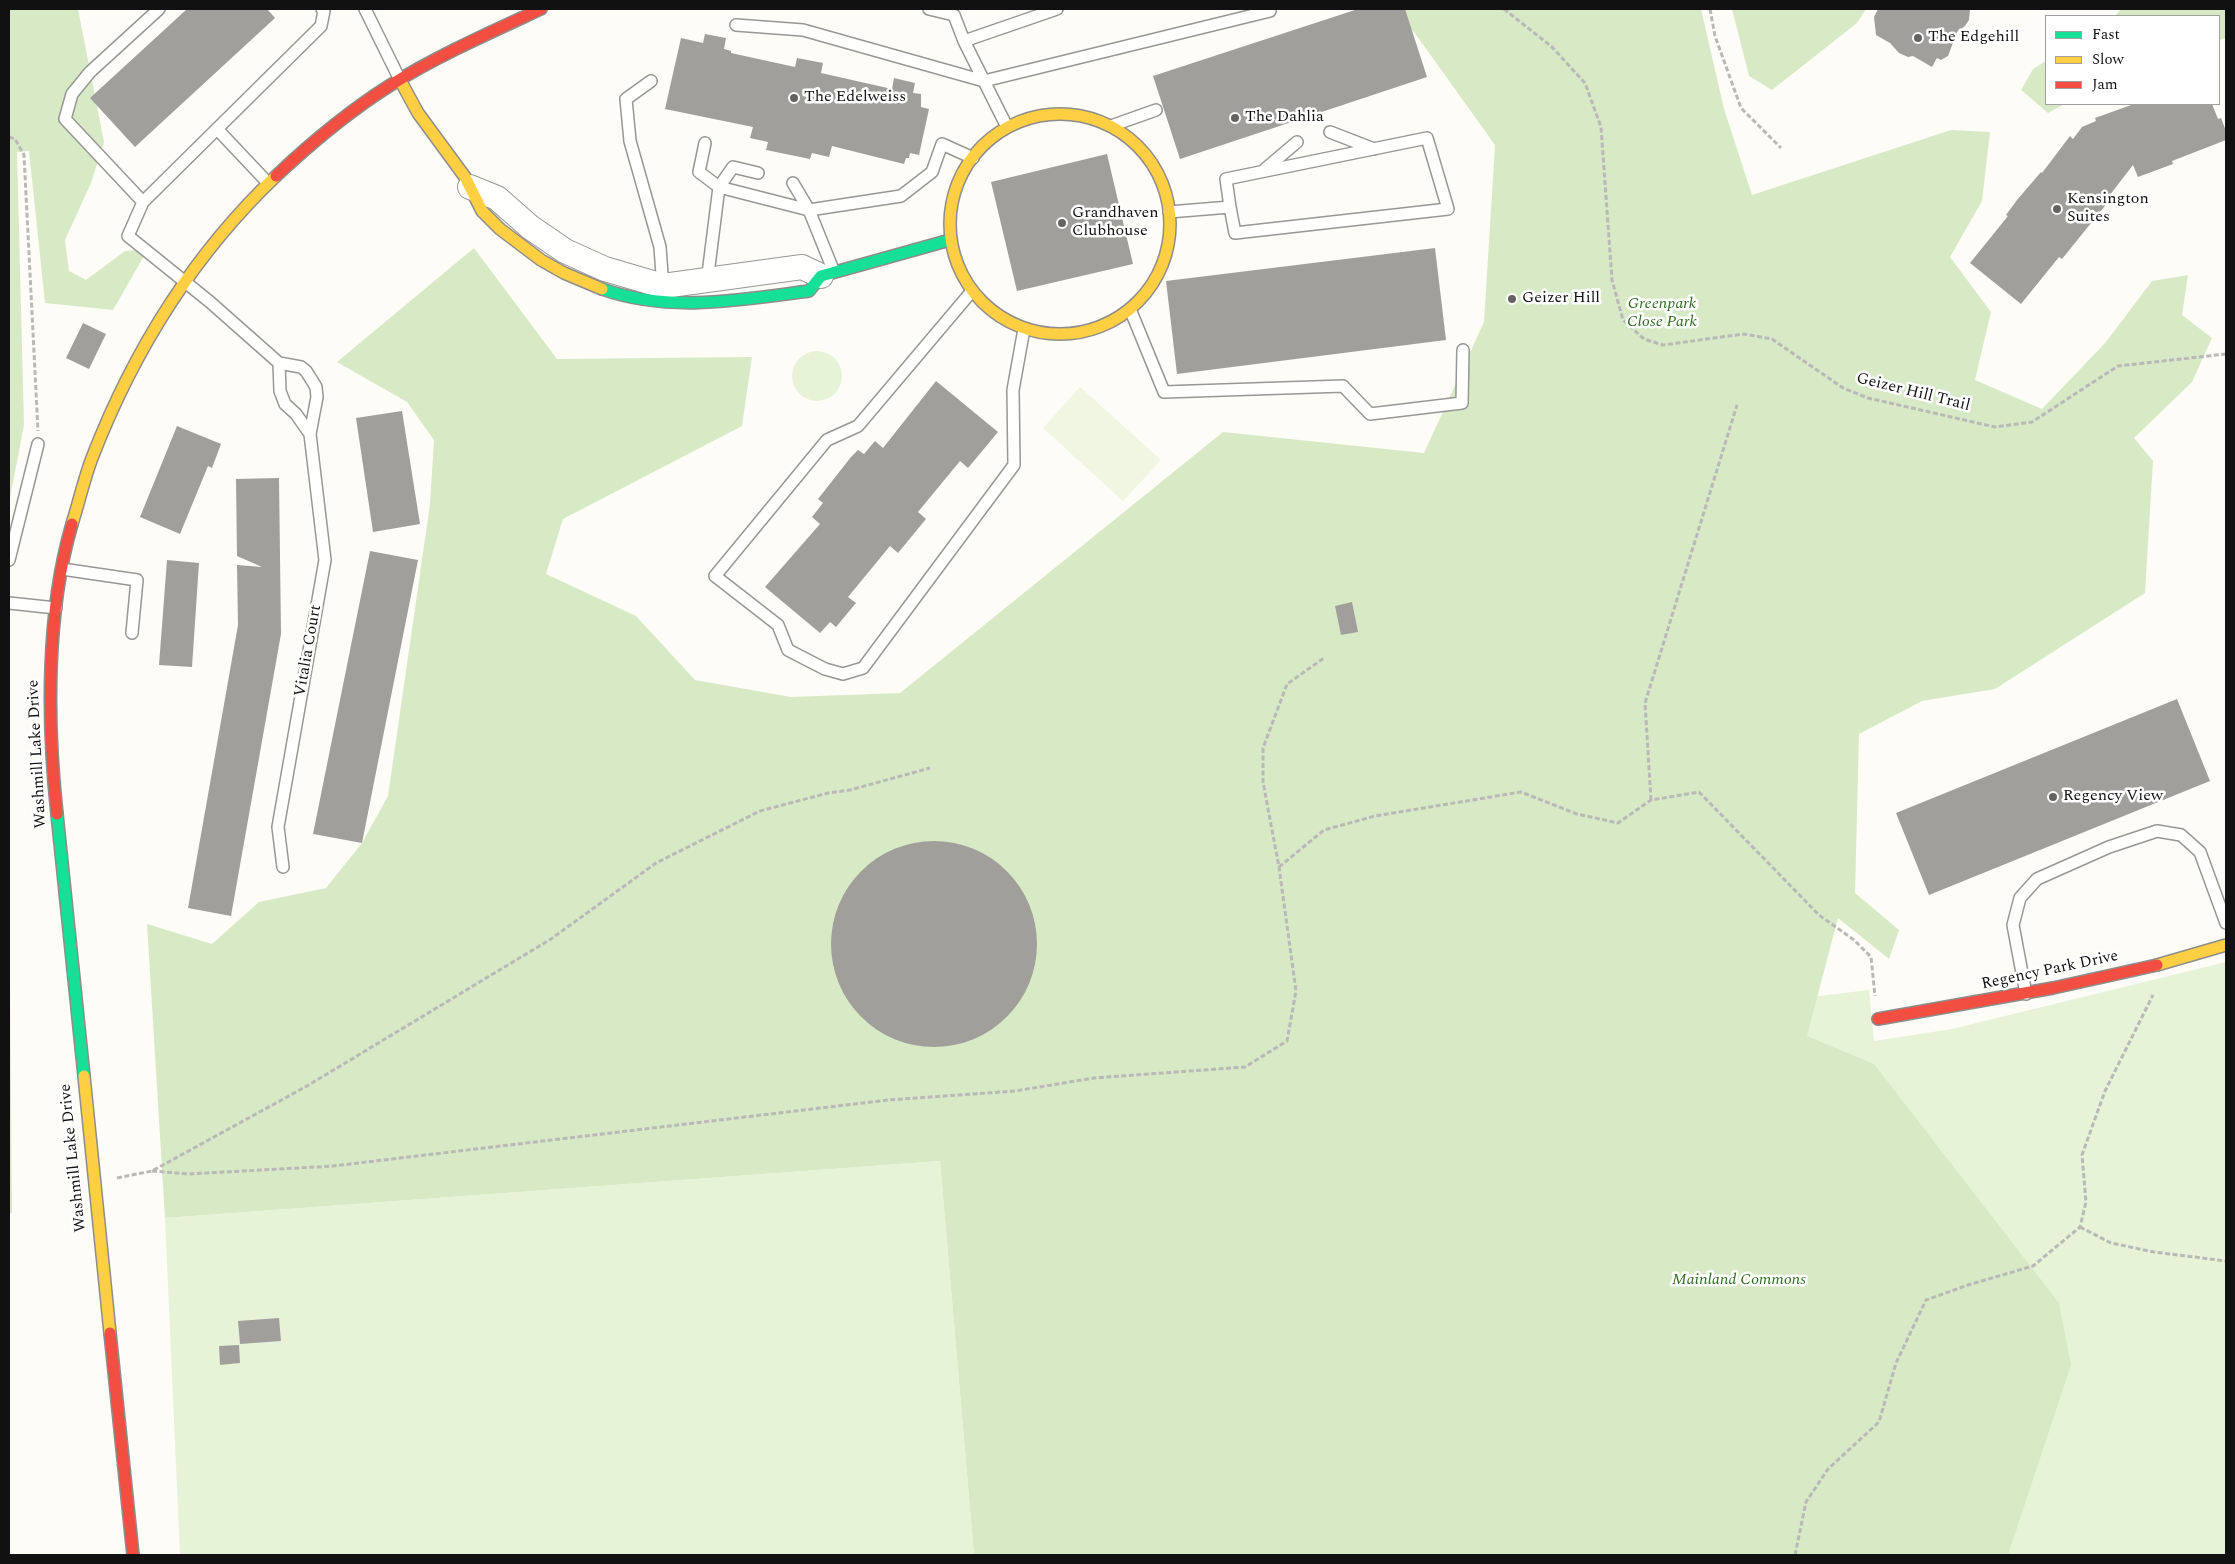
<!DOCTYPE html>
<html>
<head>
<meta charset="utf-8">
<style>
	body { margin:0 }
	#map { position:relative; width:2235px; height:1564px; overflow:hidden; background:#fdfcf7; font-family:Spectral,serif }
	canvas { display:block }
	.frame { position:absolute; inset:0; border:10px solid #111; pointer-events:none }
	.legend { position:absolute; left:2045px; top:15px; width:175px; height:90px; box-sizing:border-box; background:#fff; border:1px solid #a0a0a0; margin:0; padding:6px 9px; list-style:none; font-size:15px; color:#111 }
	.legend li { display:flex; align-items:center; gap:10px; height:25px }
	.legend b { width:25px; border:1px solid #a0a0a0 }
</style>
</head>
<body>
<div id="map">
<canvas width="2235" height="1564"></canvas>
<div class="frame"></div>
<ul class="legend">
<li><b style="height:6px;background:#16e098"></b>Fast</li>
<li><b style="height:6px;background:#ffcf43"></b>Slow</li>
<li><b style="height:6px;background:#f24e42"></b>Jam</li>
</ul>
</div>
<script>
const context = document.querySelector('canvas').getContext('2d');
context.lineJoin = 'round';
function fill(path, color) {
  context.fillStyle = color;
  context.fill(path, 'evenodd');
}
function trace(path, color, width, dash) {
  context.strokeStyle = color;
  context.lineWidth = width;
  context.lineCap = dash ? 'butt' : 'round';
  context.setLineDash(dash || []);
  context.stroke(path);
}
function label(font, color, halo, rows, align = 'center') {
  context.font = font + ' Spectral,serif';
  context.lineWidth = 5;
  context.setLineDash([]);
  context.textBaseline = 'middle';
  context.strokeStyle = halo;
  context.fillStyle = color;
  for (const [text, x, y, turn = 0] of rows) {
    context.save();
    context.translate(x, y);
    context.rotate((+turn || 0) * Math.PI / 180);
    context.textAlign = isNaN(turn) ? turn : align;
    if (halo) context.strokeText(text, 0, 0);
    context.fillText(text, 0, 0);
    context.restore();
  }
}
fill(new Path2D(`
	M792 376a25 25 0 1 1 50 0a25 25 0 1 1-50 0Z
	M 2226,962 L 2226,1555 L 1331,1555 L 1303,1057 L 1869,990 L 1874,1041 L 1952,1029 Z
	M 940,1161 L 974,1555 L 180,1555 L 165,1218 Z`), '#e7f3d7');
fill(new Path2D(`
	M 9,9 L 78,9 L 104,142 L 91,183 L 65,240 L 69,271 L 86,280 L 125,251 L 148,249 L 113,310 L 45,303 L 29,151 L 17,152 L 24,425 L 9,503 Z
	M 1390,9 L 1701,9 L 1724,109 L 1752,195 L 1951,130 L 1990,132 L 1982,201 L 1950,257 L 1991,312 L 1975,380 L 2042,409 L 2106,342 L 2152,281 L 2188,275 L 2182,315 L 2212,338 L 2192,382 L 2134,438 L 2153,461 L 2145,593 L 1995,689 L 1922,701 L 1859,734 L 1855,893 L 1899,930 L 1889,959 L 1838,918 L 1807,1036 L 1874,1064 L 2059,1303 L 2071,1365 L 2008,1555 L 974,1555 L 940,1161 L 165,1218 L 147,924 L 212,944 L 259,902 L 326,888 L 362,843 L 388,796 L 430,504 L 434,440 L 407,402 L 337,362 L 474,248 L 557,359 L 752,357 L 742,426 L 563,519 L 546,574 L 636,616 L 695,680 L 791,697 L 900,693 L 1223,432 L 1424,453 L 1484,322 L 1495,145 L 1414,32 Z
	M 1732,9 L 1866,9 L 1857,23 L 1772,90 L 1749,76 Z
	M 2121,9 L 2226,9 L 2226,38 L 2219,40 L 2219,16 L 2115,16 Z
	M 2046,61 L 2046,104 L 2064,104 L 2048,113 L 2021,90 L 2033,69 Z
	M 9,863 L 12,1213 L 9,1214 Z`), '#d8eac5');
fill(new Path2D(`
	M 1080,387 L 1161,460 L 1123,501 L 1043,428 Z`), '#f0f6e1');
fill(new Path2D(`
	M 187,9 L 267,9 L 275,18 L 135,147 L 90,98 Z
	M 1358,9 L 1405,9 L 1427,77 L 1180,159 L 1153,76 Z
	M 1878,9 L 1970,9 L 1969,20 L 1965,26 L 1957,32 L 1948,56 L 1941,60 L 1937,58 L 1932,67 L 1913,56 L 1908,57 L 1899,53 L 1890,43 L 1876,35 L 1874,17 Z
	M 705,34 L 726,38 L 724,49 L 731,51 L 731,53 L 795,67 L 797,58 L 823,63 L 821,73 L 892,89 L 894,78 L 915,83 L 913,93 L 921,94 L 921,107 L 929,109 L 919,155 L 910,153 L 909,158 L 906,158 L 904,164 L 832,146 L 829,157 L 812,153 L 810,159 L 766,150 L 768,142 L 750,138 L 753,127 L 665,109 L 681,38 L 703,43 Z
	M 2134,104 L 2212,104 L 2218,119 L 2221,118 L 2226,131 L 2226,140 L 2172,161 L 2173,164 L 2138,177 L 2133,165 L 2106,200 L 2108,202 L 2062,259 L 2059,257 L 2021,304 L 1970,263 L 2008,216 L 2006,215 L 2017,200 L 2041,172 L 2042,173 L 2070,136 L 2073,139 L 2082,127 L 2096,121 L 2095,118 Z
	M 1107,154 L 1133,264 L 1017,291 L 991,182 Z
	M 1435,248 L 1446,340 L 1177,374 L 1166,281 Z
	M 83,323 L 106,334 L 89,369 L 66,358 Z
	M 936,381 L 998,432 L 968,468 L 960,461 L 918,512 L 926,519 L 898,553 L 890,546 L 848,597 L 856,603 L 836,627 L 830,622 L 820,633 L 765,587 L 820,524 L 812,517 L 823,503 L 818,499 L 851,457 L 858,450 L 864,454 L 875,441 L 883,448 Z
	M 402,411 L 420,524 L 373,532 L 356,418 Z
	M 177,426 L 221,444 L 212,468 L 208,466 L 180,534 L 140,517 Z
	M 279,478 L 281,634 L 231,916 L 188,908 L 238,625 L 237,565 L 262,567 L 237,556 L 236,479 Z
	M 370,551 L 418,560 L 362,843 L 313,834 Z
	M 167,560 L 199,563 L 192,667 L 159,665 Z
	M 1352,602 L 1358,632 L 1341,635 L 1335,606 Z
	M 2177,699 L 2210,781 L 1929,895 L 1896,813 Z
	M831 944a103 103 0 1 1 206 0a103 103 0 1 1-206 0Z
	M 279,1318 L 281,1341 L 240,1344 L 238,1321 Z
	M 239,1345 L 240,1363 L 220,1365 L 219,1346 Z`), '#a19f9c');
const lane = new Path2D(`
	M 159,9 L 90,72 L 72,94 L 65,119 L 143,202 L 321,26 L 324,11 L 322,9
	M 365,9 L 400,80
	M 929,9 L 954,15 L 964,41 L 1057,9
	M 736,25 L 803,30 L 984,81 L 1270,11 L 1269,9
	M 964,41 L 1007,127
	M 651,81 L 626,99 L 630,141 L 660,247 L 663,288
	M 1111,126 L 1156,110
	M 218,130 L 268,183
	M 1330,132 L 1374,149
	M 705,143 L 699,172 L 719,187 L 809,210 L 901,196 L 932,172 L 942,144 L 973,158
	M 1264,170 L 1297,142
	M 793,183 L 809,210 L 834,272
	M 143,202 L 128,236 L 210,302 L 279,363 L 301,367 L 306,371 L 316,387 L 317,397 L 310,434 L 325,560 L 278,827 L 283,867
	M 1169,212 L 1230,207 L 1235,233 L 1448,209 L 1427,138 L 1226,179 L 1230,207
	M 707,282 L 719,187 L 733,167 L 758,173
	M 972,291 L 858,426 L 827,440 L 715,576 L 778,625 L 788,650 L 825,669 L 843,674 L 863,668 L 1014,465 L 1013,390 L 1024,329
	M 1130,309 L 1164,392 L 1343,386 L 1370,414 L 1462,403 L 1463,350
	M 279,363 L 280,391 L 285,404 L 296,414 L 310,434
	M 9,560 L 38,444
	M 62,569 L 137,580 L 132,633
	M 9,603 L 56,608
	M 2026,994 L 2013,925 L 2020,898 L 2037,879 L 2109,847 L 2157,831 L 2181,835 L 2200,852 L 2226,923`);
const street = new Path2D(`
	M 470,187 L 497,198 L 530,227 L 565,251 L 605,269 L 663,286 L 802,267 L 821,276`);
const fast = new Path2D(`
	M 602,289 C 670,313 740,300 809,291 L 821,276 L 950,240
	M 57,814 L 84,1076`);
const slow = new Path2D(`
	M 400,80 L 418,113 L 465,177 L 482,211 L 500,229 L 541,260 L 564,273 L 602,289
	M950 224a110 110 0 1 1 220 0a110 110 0 1 1-220 0Z
	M 72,524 C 79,502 84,479 92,458 C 133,352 193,255 276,176
	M 2157,965 L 2226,945
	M 84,1076 L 110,1333`);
const jam = new Path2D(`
	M 276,176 C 311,143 348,112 389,86 C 437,56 489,33 541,9
	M 57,814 C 47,722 46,613 72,524
	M 1878,1019 L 2053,988 L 2157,965
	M 110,1333 L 133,1555`);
trace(lane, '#979795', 14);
trace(street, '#979795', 26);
trace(fast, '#8e8d8b', 14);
trace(slow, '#8e8d8b', 14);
trace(jam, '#8e8d8b', 14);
trace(new Path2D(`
	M 1504,9 L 1552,47 L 1585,83 L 1601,127 L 1612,280 L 1623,320 L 1644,339 L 1663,345 L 1744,334 L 1772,339 L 1843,388 L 1868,398 L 1995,427 L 2032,422 L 2118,366 L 2226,354
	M 1710,9 L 1715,36 L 1741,108 L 1781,148
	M 9,137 L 15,139 L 24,155 L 38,431
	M 1651,800 L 1645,703 L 1737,405
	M 1279,867 L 1324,830 L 1375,816 L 1521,792 L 1577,814 L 1618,823 L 1651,800 L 1699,792 L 1819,915 L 1854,940 L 1871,957 L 1875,996
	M 152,1171 L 189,1174 L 333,1166 L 888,1100 L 1015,1091 L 1094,1078 L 1245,1067 L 1287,1041 L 1296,991 L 1279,867 L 1263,782 L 1263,748 L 1287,684 L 1324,658
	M 117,1178 L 152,1171 L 307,1086 L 551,939 L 656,863 L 760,811 L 828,793 L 850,790 L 930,768
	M 2080,1227 L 2111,1243 L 2154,1252 L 2226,1261
	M 1795,1555 L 1806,1502 L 1828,1469 L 1879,1422 L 1896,1363 L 1926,1300 L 1968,1285 L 2033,1266 L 2080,1227 L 2086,1202 L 2082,1155 L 2105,1091 L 2153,995`), '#b9b9b8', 3, [5, 2.5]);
trace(lane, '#fffffe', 11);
trace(street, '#fffffe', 24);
trace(fast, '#16e098', 11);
trace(slow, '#ffcf43', 11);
trace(jam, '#f24e42', 11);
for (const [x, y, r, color] of [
	[1918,38,5,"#646362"],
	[794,98,5,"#646362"],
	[1235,118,5,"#646362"],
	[2057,209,5,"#646362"],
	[1062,223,5,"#646362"],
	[1512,299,5,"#646362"],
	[2053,797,5,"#646362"]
]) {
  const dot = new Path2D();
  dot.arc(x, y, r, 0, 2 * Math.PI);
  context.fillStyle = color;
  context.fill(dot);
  trace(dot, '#fff', 2);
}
label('16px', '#111', '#fff', [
	["The Edgehill",1928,38],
	["The Edelweiss",804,98],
	["The Dahlia",1245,118],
	["Kensington",2067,200],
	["Suites",2067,218],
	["Grandhaven",1072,214],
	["Clubhouse",1072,232],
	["Geizer Hill",1522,299],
	["Regency View",2063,797]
], 'left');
label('italic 16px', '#2f6b1f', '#fff', [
	["Greenpark",1662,305],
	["Close Park",1662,323],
	["Mainland Commons",1739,1281]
]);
label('16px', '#111', '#fff', [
	["Geizer Hill Trail",1913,393,14],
	["Vitalia Court",309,651,-80],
	["Washmill Lake Drive",38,754,-93],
	["Regency Park Drive",2050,971,-12],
	["Washmill Lake Drive",74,1158,-96]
]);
</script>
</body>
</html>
